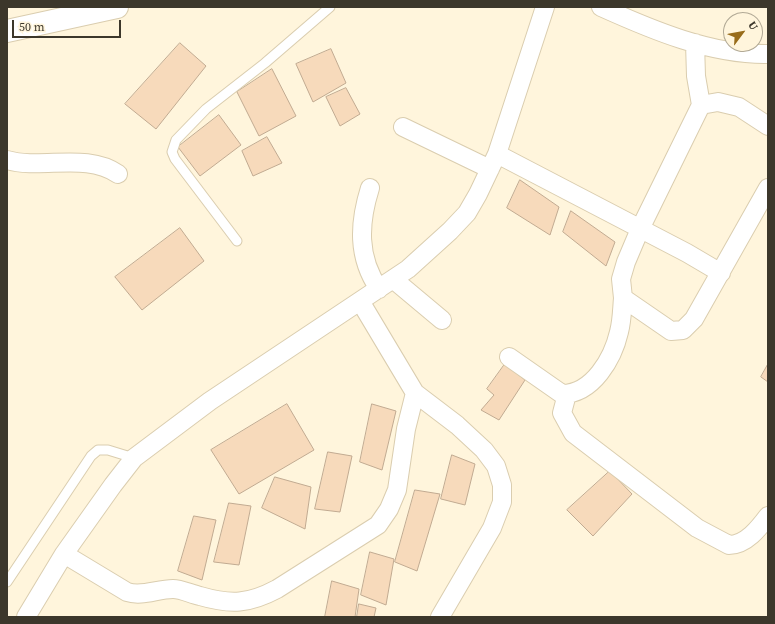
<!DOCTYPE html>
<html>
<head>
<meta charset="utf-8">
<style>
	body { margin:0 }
	#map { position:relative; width:775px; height:624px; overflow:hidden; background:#fff5dc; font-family:"Source Serif 4",serif }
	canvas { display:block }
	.frame { position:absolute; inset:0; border:8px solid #3c372b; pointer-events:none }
	.north { position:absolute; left:723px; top:12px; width:40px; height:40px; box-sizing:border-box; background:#fff5dc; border:1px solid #b1a995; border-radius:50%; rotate:58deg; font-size:11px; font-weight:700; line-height:16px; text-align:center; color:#3c372b }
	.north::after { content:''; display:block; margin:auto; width:14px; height:18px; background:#986c1a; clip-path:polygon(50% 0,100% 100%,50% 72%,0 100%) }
	.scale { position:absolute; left:12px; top:20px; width:109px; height:18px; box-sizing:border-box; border:2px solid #3c372b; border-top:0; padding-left:5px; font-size:12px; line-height:14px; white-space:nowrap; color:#3c372b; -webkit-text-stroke:3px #fff5dc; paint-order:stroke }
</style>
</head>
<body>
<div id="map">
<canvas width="775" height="624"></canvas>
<div class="frame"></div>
<div class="north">U</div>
<div class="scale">50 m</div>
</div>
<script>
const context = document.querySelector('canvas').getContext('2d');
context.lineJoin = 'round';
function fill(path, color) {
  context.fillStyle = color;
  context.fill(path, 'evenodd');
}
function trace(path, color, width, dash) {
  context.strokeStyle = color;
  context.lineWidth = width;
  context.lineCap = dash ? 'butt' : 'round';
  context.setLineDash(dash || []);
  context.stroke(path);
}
const building = new Path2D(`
	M 180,43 L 206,66 L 156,129 L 125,104 Z
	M 331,49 L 346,83 L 313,102 L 296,64 Z
	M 272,69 L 296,116 L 259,136 L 237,92 Z
	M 346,88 L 360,114 L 340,126 L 326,97 Z
	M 219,115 L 241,145 L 200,176 L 178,147 Z
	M 267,137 L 282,163 L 253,176 L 242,151 Z
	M 520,180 L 559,207 L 550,235 L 507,208 Z
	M 571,211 L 615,242 L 606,266 L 563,232 Z
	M 180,228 L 204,261 L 142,310 L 115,277 Z
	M 505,364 L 525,380 L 499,420 L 481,410 L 494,395 L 487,389 Z
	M 768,364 L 768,382 L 761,377 Z
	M 287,404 L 314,450 L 239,494 L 211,450 Z
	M 372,404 L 396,411 L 382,470 L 360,462 Z
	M 328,452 L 352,456 L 340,512 L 315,509 Z
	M 452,455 L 475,464 L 465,505 L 441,499 Z
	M 610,471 L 632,494 L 593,536 L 567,510 Z
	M 275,477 L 311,487 L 305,529 L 262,508 Z
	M 415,490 L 440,494 L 417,571 L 395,562 Z
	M 229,503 L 251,506 L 239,565 L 214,562 Z
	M 194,516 L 216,520 L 202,580 L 178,571 Z
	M 370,552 L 394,559 L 386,605 L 361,595 Z
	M 332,581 L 359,589 L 355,617 L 325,617 Z
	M 359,604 L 376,608 L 374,617 L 357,617 Z`);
fill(building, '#f7dabb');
trace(building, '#c1aa91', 1);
const lane = new Path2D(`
	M 237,241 L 175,159 L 172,152 L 176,140 L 206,109 L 265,63 L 330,7
	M 7,582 L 91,456 L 98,450 L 108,450 L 134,458`);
const street = new Path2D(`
	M 601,7 C 652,30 711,55 768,54
	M 695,43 L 696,76 L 701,105 L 640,229 L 626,262 L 621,279 L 623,298 L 671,331 L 683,330 L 694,319 L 768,188
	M 701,105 L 718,102 L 739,107 L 768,126
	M 403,127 L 490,169
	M 497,154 L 687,253 L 721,273
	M 7,160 C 42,170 86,152 118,174
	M 370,188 C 359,223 357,257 379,289
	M 393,279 L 442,320
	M 509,357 L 562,394 C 593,394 613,358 619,332 C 622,321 622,309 623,298
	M 415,393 L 457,425 L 484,450 L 496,466 L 502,485 L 502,502 L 492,528 L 440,617
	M 567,394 L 562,413 L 573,433 L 697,528 L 729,545 C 746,545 759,528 768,516
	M 64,554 L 127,592 C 142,597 157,589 173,589 C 181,589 191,594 200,596 C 231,605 249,604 277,589 L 378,525 L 389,509 L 397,490 L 406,429 L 415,393 L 360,301
	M 26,617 L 64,554 L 113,485 L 134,458 L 210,401 L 408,269 L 450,231 L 467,213 L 478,194 L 497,154 L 545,7`);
const secondary = new Path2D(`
	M 7,31 L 117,7`);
trace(lane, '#dacdaf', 11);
trace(street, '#dacdaf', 20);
trace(secondary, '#dacdaf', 24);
trace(lane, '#fff', 9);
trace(street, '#fff', 18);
trace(secondary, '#fff', 22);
</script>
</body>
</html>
